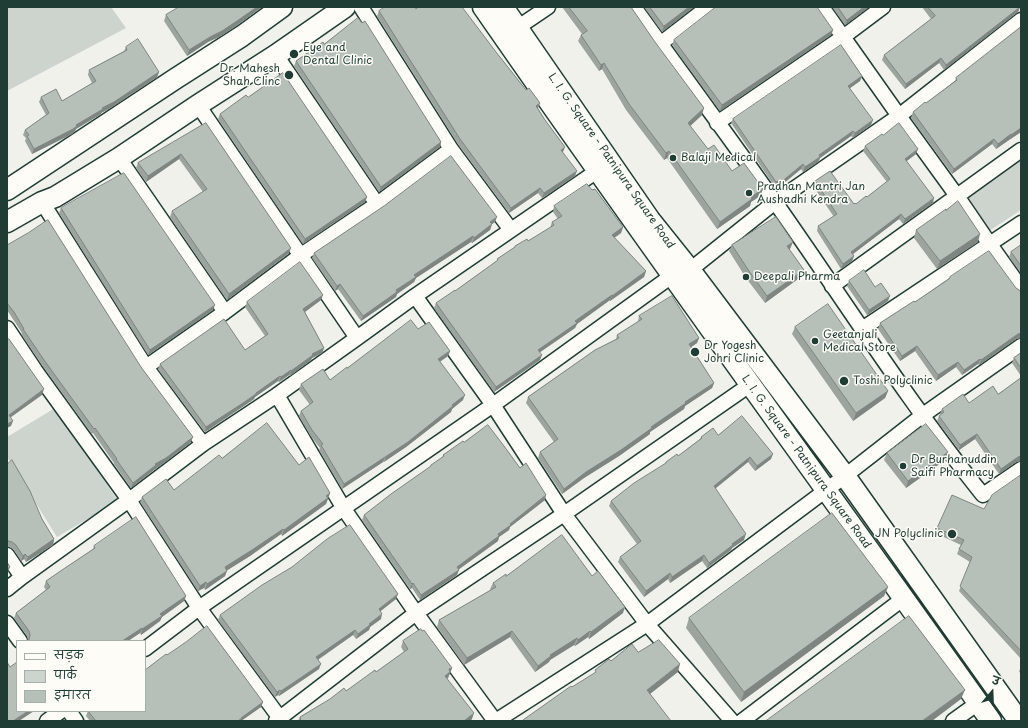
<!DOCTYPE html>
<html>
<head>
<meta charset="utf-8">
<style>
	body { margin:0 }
	#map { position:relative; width:1028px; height:728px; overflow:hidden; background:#f0f1eb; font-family:"Playpen Sans","Playpen Sans Deva",sans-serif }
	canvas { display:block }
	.frame { position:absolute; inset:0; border:8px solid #1f3d34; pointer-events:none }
	.legend { position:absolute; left:16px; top:640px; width:130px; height:72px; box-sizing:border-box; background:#fdfcf7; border:1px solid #a4b0a9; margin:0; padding:5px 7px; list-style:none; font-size:12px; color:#1f3d34 }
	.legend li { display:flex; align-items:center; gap:8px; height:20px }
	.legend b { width:20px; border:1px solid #a4b0a9 }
	.north { position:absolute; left:972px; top:672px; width:40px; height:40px; -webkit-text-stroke:3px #fdfcf7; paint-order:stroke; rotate:19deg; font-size:11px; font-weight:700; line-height:16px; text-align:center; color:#1f3d34 }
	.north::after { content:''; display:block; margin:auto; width:14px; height:18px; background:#1f3d34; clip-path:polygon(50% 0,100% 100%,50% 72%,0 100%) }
</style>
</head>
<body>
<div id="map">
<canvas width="1028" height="728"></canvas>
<div class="frame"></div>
<ul class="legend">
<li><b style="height:5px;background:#fdfcf7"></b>सड़क</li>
<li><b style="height:11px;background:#cdd3cd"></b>पार्क</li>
<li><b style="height:11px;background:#b6bfb8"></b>इमारत</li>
</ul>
<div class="north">उ</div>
</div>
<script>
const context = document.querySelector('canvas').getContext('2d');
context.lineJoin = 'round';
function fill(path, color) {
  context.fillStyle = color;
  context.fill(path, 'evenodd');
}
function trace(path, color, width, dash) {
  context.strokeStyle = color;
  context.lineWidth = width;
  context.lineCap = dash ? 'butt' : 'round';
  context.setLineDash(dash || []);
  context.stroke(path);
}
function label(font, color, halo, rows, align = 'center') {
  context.font = font + ' "Playpen Sans",sans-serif';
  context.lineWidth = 3;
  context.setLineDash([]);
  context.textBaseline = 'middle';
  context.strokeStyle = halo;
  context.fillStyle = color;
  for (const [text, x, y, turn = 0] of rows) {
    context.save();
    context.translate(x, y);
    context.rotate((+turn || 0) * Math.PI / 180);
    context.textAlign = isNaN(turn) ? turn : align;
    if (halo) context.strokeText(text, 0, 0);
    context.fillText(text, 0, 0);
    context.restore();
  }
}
fill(new Path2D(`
	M 7,7 L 111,7 L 126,28 L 7,91 Z
	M 1021,153 L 1021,210 L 989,231 L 962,193 Z
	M 55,408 L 118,501 L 57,537 L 7,457 L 7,437 Z`), '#cdd3cd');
const minor = new Path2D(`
	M 361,7 L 451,149 L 511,230
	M 634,7 C 681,72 729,137 775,202 C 844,300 908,402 983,495 L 1021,469
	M 822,7 L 899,116 L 957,196 L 989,243 L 1021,288
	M 517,28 L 548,7
	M 660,44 L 708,7
	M 276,55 L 377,204
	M 198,105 L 357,338
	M 717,123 L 843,37 L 883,7
	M 119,158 L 225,312
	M 42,202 L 146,367 L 203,444
	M 690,270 L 775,202 L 899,116 L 1021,20
	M 832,286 L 1021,150
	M 415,296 L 493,405 L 564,514 L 647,624 L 732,721
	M 7,328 L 35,370 L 129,500 L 199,608 L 282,721
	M 862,329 L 1021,223
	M 146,367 L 225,312 L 301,255 L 377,204 L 451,149
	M 277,395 L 344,509 L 416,613 L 495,721
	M 7,555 L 22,577
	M 7,589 L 22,577 L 129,500 L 203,444 L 277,395 L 357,338 L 415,296 L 597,171
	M 7,623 L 20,641
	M 145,649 L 199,608 L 493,405 L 673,275
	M 69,711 L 76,721
	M 47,721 L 61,711
	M 276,721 L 416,613 L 564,514 L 751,384
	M 496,721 L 647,624 L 845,476 L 923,415 L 1021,346
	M 742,721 L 904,598
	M 953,721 L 978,703`);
const secondary = new Path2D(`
	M 483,7 C 649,247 822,482 991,721
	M 503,7 L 650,220 L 690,270 L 845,476 L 1019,721
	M 7,190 L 175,79 L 242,36 L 282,7
	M 7,222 L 42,202 L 55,197 L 119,158 L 198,105 L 276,55 L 345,7`);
trace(minor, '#1f3d34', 17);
trace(secondary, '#1f3d34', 23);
trace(minor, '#fdfcf7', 14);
trace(secondary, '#fdfcf7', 20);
fill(new Path2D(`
	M 179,7 L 262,7 L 236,26 L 221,36 L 208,42 L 187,56 L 164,21 L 166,15 Z
	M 562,7 L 631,7 L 702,115 L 690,126 L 708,149 L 732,171 L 763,189 L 760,196 L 751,202 L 750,206 L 717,229 L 667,158 L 664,160 L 626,110 L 602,69 L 599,71 L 578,41 L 581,35 L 582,34 Z
	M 644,7 L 694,7 L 662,32 Z
	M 832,7 L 869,7 L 845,25 Z
	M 922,7 L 1020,7 L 1018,12 L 944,70 L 939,63 L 905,89 L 882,60 L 884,55 L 931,19 Z
	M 416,9 L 496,52 L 526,90 L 540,103 L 538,108 L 545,120 L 563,152 L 562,152 L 575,176 L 542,198 L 538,193 L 509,213 L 458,144 L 377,16 L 379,11 Z
	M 362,23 L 441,142 L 440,147 L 379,192 L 294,66 L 296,61 L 324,44 Z
	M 1021,27 L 1021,132 L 1009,140 L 996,149 L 992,144 L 952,174 L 911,118 L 913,112 L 926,103 L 955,82 L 956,78 Z
	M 833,30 L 831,35 L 720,111 L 672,45 L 674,40 Z
	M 126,47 L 159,72 L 157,77 L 112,107 L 101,113 L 101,114 L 76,129 L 75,131 L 72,134 L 32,154 L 25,141 L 26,138 L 23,135 L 25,130 L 46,115 L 39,102 L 41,97 L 62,101 L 92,83 L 88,75 L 89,70 L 124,51 Z
	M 862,76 L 860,81 L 850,88 L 871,125 L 853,138 L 851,136 L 820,158 L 818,162 L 803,172 L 801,169 L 778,188 L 776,186 L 775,187 L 731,123 L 733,119 Z
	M 248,97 L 367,197 L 365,202 L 303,244 L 218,119 L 220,114 Z
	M 206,123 L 289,253 L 227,300 L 170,217 L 172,211 L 203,192 L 179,159 L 146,182 L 136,168 L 138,163 Z
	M 865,146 L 916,154 L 906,161 L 933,203 L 903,224 L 899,219 L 853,254 L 854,256 L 852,261 L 841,269 L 817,231 L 818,226 L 834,217 L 813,186 L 815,181 L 854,204 L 856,204 L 867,197 L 887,182 L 863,151 Z
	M 554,206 L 623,227 L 621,233 L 614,238 L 646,271 L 644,277 L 610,301 L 610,300 L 577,324 L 575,328 L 540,352 L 540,360 L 494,392 L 434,308 L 436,303 L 455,291 L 497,261 L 497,259 L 514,248 L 515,246 L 528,241 L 550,228 L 552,222 L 558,219 L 553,212 Z
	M 61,208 L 213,310 L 148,355 L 59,213 Z
	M 495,222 L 492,224 L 490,230 L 472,243 L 471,242 L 416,278 L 414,282 L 397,294 L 396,297 L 361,321 L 338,289 L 335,291 L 312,258 L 314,253 Z
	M 916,230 L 978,242 L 937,269 L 914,238 Z
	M 7,245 L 141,367 L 191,442 L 164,463 L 155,469 L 154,470 L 131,488 L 114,464 L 114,463 L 93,433 L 92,434 L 42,365 L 21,334 L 22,333 L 7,310 Z
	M 732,245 L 790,249 L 789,249 L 804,270 L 802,276 L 765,303 L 746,278 L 729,251 Z
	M 1021,245 L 1021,273 L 1009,257 L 1011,252 Z
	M 950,277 L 1016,288 L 1019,290 L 1021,291 L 1021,338 L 1016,339 L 979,365 L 978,364 L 962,375 L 956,367 L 936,381 L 915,351 L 900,361 L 878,329 L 880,323 L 915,302 L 949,278 Z
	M 849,281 L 875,287 L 888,301 L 867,315 L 847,286 Z
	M 321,300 L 305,312 L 324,348 L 322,353 L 312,358 L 311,360 L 290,376 L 289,375 L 279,382 L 278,381 L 255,397 L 254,399 L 241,408 L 205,432 L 158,369 L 160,364 L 245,350 L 265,336 L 245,307 L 247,302 Z
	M 639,316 L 699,338 L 697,343 L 691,347 L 714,383 L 712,388 L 685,406 L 684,409 L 650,432 L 650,434 L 619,456 L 584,478 L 562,494 L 538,458 L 540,452 L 554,442 L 526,403 L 528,397 L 595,350 L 616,339 L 617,335 L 638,322 Z
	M 795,327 L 888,391 L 885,398 L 853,421 L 792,334 Z
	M 418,329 L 450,351 L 448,356 L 440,362 L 463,400 L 452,409 L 451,412 L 406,447 L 342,489 L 319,450 L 320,448 L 310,435 L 299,416 L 301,411 L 310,405 L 299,390 L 301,384 L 330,380 Z
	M 1021,353 L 1021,376 L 1012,363 L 1014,358 Z
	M 1021,378 L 1021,461 L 1016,462 L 999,474 L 975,439 L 959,450 L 937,421 L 939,416 L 941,415 L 940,414 L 942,409 L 969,403 L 998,394 Z
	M 718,435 L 771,459 L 755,471 L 748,462 L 715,489 L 744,540 L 732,548 L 731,550 L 707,568 L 702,561 L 670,583 L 668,579 L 644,597 L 618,562 L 620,557 L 637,544 L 609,506 L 611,501 L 665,464 L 666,462 L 678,456 L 700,439 L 701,437 Z
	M 464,442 L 520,468 L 545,500 L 510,527 L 509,530 L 499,537 L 498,541 L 458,570 L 457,575 L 420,600 L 412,588 L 410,589 L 362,520 L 364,515 L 430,467 L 431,465 L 442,458 L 443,455 Z
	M 887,453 L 945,460 L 906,488 L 884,460 Z
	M 222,458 L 299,465 L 330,493 L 326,504 L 282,536 L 281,534 L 250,556 L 227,570 L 225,576 L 205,590 L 204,588 L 198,591 L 140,502 L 142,497 L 174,490 Z
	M 7,461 L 54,539 L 53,545 L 26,562 L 24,559 L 21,561 L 14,550 L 10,547 L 7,547 Z
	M 1021,475 L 1021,659 L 959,591 L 970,562 L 957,554 L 959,549 L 961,545 L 935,533 L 937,528 L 984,509 Z
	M 94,546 L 186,596 L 184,601 L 162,617 L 160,621 L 141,635 L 140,633 L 128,641 L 28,641 L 27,636 L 14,618 L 16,613 L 46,590 L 44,587 L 46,581 L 93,549 Z
	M 506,576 L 592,576 L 623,613 L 589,639 L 588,637 L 575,646 L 574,645 L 550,660 L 549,662 L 535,672 L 510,637 L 464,665 L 437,627 L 439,620 L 491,590 L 490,589 L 493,583 Z
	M 888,587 L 884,596 L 741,702 L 686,628 L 689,618 Z
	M 396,599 L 380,611 L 381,619 L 370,627 L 369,630 L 356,639 L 353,635 L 318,660 L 319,669 L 279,696 L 278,695 L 275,697 L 218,620 L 220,615 Z
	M 403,641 L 452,668 L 448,678 L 447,678 L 472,719 L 470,721 L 298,721 L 300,717 L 346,691 L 376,672 L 404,652 L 401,647 Z
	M 167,655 L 263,702 L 261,707 L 241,721 L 90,721 L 86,716 L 88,711 Z
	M 1021,666 L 1021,673 L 1019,672 Z`), '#9da49e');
fill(new Path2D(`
	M 257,7 L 262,7 L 236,26 L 221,36 L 208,42 L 187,56 L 189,50 Z
	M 689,7 L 694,7 L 662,32 L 664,26 Z
	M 864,7 L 869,7 L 845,25 L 847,20 Z
	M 1020,7 L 1018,12 L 944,70 L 946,65 Z
	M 833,30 L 831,35 L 720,111 L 722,105 Z
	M 941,58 L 939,63 L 905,89 L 906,84 Z
	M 604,63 L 602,69 L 599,71 L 601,65 Z
	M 159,72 L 157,77 L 112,107 L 101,113 L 101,114 L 76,129 L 75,131 L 72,134 L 32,154 L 34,149 L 76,125 Z
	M 862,76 L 860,81 L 846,91 L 848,86 Z
	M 540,103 L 538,108 L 534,111 L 536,106 Z
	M 704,108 L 702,115 L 686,130 L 688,123 Z
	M 873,120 L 871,125 L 853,138 L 855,133 Z
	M 1021,128 L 1021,132 L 1009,140 L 1011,135 Z
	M 853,131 L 851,136 L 820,158 L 818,162 L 803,172 L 805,167 L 819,155 Z
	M 1011,134 L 1009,140 L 996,149 L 998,144 Z
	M 994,139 L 992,144 L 952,174 L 954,169 Z
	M 441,142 L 440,147 L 379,192 L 381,187 Z
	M 565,147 L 563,152 L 559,155 L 561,150 Z
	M 918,149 L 916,154 L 903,164 L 905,159 Z
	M 669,151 L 667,158 L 664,160 L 666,153 Z
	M 181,154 L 179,159 L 146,182 L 148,176 Z
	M 803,164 L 801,169 L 778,188 L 780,183 Z
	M 577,171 L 575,176 L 542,198 L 544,193 Z
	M 778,181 L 776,186 L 775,187 L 776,182 Z
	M 540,188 L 538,193 L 509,213 L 511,208 Z
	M 763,189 L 760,196 L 751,202 L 750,206 L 717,229 L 720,222 L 751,197 Z
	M 367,197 L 365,202 L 303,244 L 305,239 Z
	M 934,198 L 933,203 L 903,224 L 905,219 Z
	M 901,214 L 899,219 L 849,257 L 851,252 Z
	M 497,217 L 495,222 L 488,227 L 490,222 Z
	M 492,224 L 490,230 L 472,243 L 474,238 Z
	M 623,227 L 621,233 L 610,241 L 612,235 Z
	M 980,234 L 978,242 L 937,269 L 940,261 Z
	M 473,236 L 471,242 L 416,278 L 414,282 L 397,294 L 396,297 L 361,321 L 363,316 L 396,290 L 414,275 Z
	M 793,242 L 790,249 L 784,253 L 787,246 Z
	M 291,248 L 289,253 L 227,300 L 229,294 Z
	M 854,256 L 852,261 L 841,269 L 843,264 Z
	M 804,270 L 802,276 L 765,303 L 767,296 Z
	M 646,271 L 644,277 L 610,301 L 612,296 Z
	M 340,284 L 338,289 L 335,291 L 337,286 Z
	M 323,295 L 321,300 L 302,314 L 303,309 Z
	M 612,295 L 610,300 L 577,324 L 575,328 L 536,355 L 538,350 L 575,321 Z
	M 890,296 L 888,301 L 867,315 L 869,310 Z
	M 215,305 L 213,310 L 148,355 L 150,350 Z
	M 1021,333 L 1021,338 L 1016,339 L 979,365 L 981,360 L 1018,334 Z
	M 699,338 L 697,343 L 687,350 L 689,344 Z
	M 917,346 L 915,351 L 900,361 L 902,356 Z
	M 324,348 L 322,353 L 312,358 L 311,360 L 290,376 L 291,371 L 312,354 Z
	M 450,351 L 448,356 L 436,364 L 438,359 Z
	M 542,355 L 540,360 L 494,392 L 496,387 Z
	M 980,359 L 978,364 L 962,375 L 964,370 Z
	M 958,362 L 956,367 L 936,381 L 938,375 Z
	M 291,370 L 289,375 L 279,382 L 281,377 Z
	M 280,376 L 278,381 L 255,397 L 254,399 L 205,432 L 206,427 Z
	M 714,383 L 712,388 L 685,406 L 684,409 L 650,432 L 650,434 L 619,456 L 584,478 L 562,494 L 564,489 L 586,472 L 651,427 L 685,402 Z
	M 44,389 L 42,395 L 7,420 L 9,415 Z
	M 888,391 L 885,398 L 853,421 L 856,413 Z
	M 465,395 L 463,400 L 452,409 L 451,412 L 406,447 L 384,462 L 386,457 Z
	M 13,421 L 11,426 L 7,428 L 7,424 Z
	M 977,434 L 975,439 L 959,450 L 960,445 Z
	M 193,437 L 191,442 L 164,463 L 155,469 L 154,470 L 131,488 L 133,483 L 155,464 Z
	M 948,452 L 945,460 L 906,488 L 908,481 Z
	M 773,454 L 771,459 L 755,471 L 757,466 Z
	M 385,456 L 383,462 L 342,489 L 344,484 Z
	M 1021,456 L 1021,461 L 1016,462 L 999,474 L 1001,469 L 1018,457 Z
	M 750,457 L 748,462 L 712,491 L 714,486 Z
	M 330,493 L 326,504 L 282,536 L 284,530 Z
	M 546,495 L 545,500 L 510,527 L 509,530 L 499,537 L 498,541 L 455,572 L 457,567 Z
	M 283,529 L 281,534 L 250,556 L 223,573 L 225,567 Z
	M 746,534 L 744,540 L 732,548 L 731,550 L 707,568 L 709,563 L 732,544 Z
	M 54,539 L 53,545 L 26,562 L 28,557 Z
	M 25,554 L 24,559 L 21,561 L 23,556 Z
	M 704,555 L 702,561 L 670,583 L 672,577 Z
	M 10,567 L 8,572 L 7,573 L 7,569 Z
	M 459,570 L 457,575 L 420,600 L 421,595 Z
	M 227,571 L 225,576 L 205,590 L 207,584 Z
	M 670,573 L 668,579 L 644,597 L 646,591 Z
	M 206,582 L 204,588 L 198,591 L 200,586 Z
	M 413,583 L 412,588 L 410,589 L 412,584 Z
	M 888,587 L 884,596 L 741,702 L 744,692 Z
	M 398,594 L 396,599 L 377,614 L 379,609 Z
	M 186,596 L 184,601 L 162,617 L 160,621 L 141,635 L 142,629 L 160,614 Z
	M 625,607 L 623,613 L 589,639 L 591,632 Z
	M 382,614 L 381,619 L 370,627 L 369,630 L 356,639 L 358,634 L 369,624 Z
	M 142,628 L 140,633 L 128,641 L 122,641 Z
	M 355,630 L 353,635 L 314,662 L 316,657 Z
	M 512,631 L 510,637 L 464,665 L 467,658 Z
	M 590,631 L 588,637 L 575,646 L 578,640 Z
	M 577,638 L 574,645 L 550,660 L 549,662 L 535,672 L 538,666 L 550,655 Z
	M 321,664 L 319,669 L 279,696 L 281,691 Z
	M 680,664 L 678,672 L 645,698 L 647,690 Z
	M 452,668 L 448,678 L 443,681 L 445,676 L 449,669 Z
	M 280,690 L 278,695 L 275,697 L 277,692 Z
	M 965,690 L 961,699 L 932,721 L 922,721 Z
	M 263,702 L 261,707 L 241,721 L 238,721 L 241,718 Z
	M 28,711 L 34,711 L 19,721 L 13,721 Z
	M 474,713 L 472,719 L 470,721 L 464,721 Z`), '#7f8681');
const building = new Path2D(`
	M 179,7 L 257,7 L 237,21 L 222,31 L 210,37 L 189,50 L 166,15 Z
	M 385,7 L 415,7 L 416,9 L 418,7 L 462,7 L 496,52 L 526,90 L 529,88 L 540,103 L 536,106 L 545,120 L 565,147 L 561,150 L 577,171 L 544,193 L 540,188 L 511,208 L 460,139 L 379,11 Z
	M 569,7 L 631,7 L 655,42 L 704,108 L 688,123 L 708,149 L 714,145 L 732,171 L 744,163 L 763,189 L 751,197 L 752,199 L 720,222 L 669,151 L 666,153 L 629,104 L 604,63 L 601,65 L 581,35 L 587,31 Z
	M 650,7 L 689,7 L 664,26 Z
	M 716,7 L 817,7 L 833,30 L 722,105 L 674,40 Z
	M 838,7 L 864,7 L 847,20 Z
	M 928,7 L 1020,7 L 946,65 L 941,58 L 906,84 L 884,55 L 935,16 Z
	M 358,18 L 362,23 L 365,21 L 441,142 L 381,187 L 296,61 L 323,42 L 324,44 Z
	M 1021,27 L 1021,128 L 1011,135 L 1011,134 L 998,144 L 994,139 L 954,169 L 913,112 L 925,102 L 926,103 L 957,80 L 956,78 Z
	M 138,39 L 159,72 L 114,102 L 102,108 L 103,109 L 76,125 L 77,126 L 73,129 L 34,149 L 27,136 L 29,135 L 25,130 L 49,113 L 41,97 L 56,89 L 62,101 L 96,81 L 89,70 L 127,50 L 126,47 Z
	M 841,45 L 862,76 L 848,86 L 873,120 L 855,133 L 853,131 L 819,155 L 820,157 L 805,167 L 803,164 L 780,183 L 778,181 L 776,182 L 733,119 Z
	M 283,73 L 367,197 L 305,239 L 220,114 L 246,95 L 248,97 Z
	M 206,123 L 291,248 L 229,294 L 172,211 L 207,189 L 181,154 L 148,176 L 138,163 Z
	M 899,123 L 918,149 L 905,159 L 934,198 L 905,219 L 901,214 L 851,252 L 854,256 L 843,264 L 818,226 L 837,214 L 815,181 L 830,171 L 854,204 L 855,203 L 856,204 L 866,196 L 867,197 L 890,179 L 865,146 L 882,134 L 883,135 Z
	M 451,156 L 497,217 L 490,222 L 492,224 L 474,238 L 473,236 L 414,275 L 416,277 L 396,290 L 397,292 L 363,316 L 340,284 L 337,286 L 314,253 L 384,206 Z
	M 124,173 L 215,305 L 150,350 L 61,208 Z
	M 587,184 L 592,190 L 595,189 L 623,227 L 612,235 L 646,271 L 612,296 L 612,295 L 575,321 L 577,323 L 538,350 L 542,355 L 496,387 L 436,303 L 455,290 L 455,291 L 498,260 L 497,259 L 515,247 L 515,246 L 527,239 L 528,241 L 554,225 L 552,222 L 562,216 L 554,206 Z
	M 958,201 L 980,234 L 940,261 L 916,230 L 946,209 L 946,210 Z
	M 776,217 L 793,242 L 787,246 L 804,270 L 767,296 L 749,271 L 732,245 Z
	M 48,220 L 141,367 L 193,437 L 166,458 L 155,464 L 156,465 L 133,483 L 116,459 L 117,459 L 95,428 L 94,429 L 44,360 L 23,329 L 24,329 L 14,312 L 7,303 L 7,245 L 28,233 Z
	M 1021,245 L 1021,266 L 1011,252 Z
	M 989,251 L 1016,288 L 1019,290 L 1021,291 L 1021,333 L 1018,334 L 981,360 L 980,359 L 964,370 L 958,362 L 938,375 L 917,346 L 902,356 L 880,323 L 914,301 L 915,302 L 946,281 L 950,278 L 950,277 Z
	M 300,262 L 323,295 L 303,309 L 324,348 L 312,354 L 313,355 L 291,371 L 291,370 L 281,377 L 280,376 L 256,393 L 256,394 L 243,403 L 206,427 L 160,364 L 224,319 L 245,350 L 268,334 L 247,302 Z
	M 864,270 L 875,287 L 881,283 L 890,296 L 869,310 L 849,281 Z
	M 672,296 L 699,338 L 689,344 L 714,383 L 685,402 L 686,403 L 651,427 L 652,428 L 621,450 L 586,472 L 564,489 L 540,452 L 558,439 L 528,397 L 595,350 L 619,338 L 617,335 L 642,319 L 639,316 Z
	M 828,304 L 888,391 L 856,413 L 795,327 Z
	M 411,320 L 418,329 L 429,322 L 450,351 L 438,359 L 465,395 L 452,405 L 453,406 L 408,442 L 344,484 L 321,445 L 323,444 L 312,430 L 301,411 L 313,402 L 301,384 L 323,369 L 330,380 L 347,367 L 347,368 Z
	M 9,339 L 44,389 L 9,415 L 13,421 L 7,424 L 7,340 Z
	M 1021,353 L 1021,368 L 1014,358 Z
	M 1021,378 L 1021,456 L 1018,457 L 1001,469 L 977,434 L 960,445 L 939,416 L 944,412 L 942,409 L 963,394 L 969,403 L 993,386 L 998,394 Z
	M 742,416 L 773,454 L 757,466 L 750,457 L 714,486 L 746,534 L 732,544 L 733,545 L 709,563 L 704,555 L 672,577 L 670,573 L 646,591 L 620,557 L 641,541 L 611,501 L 634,483 L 666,463 L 666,462 L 677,454 L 678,456 L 702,438 L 701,437 L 713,428 L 718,435 Z
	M 267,423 L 299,465 L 309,457 L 330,493 L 326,496 L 328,498 L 284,530 L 283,529 L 252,550 L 225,567 L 227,571 L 207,584 L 206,582 L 200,586 L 142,497 L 166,479 L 174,490 L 219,455 L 222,458 Z
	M 926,424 L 948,452 L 908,481 L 887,453 Z
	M 488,425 L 504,446 L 520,468 L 526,463 L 546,495 L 510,524 L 511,525 L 498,534 L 499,536 L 457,567 L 459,570 L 421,595 L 413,583 L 412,584 L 364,515 L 391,494 L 431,466 L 431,465 L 444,456 L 443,455 L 463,441 L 464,442 Z
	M 12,460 L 30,491 L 42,519 L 54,539 L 28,557 L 25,554 L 23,556 L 16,545 L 12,542 L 8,541 L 7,539 L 7,461 L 8,463 Z
	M 1021,475 L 1021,651 L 960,586 L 972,557 L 959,549 L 964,540 L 937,528 L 952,495 L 984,509 L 992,495 Z
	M 832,513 L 888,587 L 744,692 L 689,618 Z
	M 136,517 L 186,596 L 160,614 L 162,616 L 142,629 L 142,628 L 122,641 L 30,641 L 29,640 L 30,635 L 29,631 L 16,613 L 50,587 L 46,581 L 62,570 L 95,548 L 94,546 Z
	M 350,525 L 398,594 L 379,609 L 382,614 L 369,624 L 370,625 L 358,634 L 355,630 L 316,657 L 321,664 L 281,691 L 280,690 L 277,692 L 220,615 L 262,585 L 292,567 L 327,539 Z
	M 562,535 L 592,576 L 598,571 L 625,607 L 591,632 L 590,631 L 578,640 L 577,638 L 550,655 L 551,656 L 538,666 L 512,631 L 467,658 L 439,620 L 496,587 L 493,583 L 506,574 L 506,576 Z
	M 7,562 L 10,567 L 7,569 Z
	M 909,616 L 965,690 L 922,721 L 766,721 Z
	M 207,626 L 263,702 L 241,718 L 242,718 L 238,721 L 96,721 L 88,711 L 145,711 L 145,670 L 166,654 L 167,655 L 186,642 Z
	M 421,629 L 422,631 L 424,630 L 452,668 L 449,669 L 450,672 L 445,676 L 474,713 L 464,721 L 301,721 L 300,717 L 330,699 L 344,688 L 346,691 L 375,670 L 376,672 L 408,649 L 403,641 Z
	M 659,640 L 680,664 L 647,690 L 671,721 L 524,721 L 523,720 L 571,686 L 572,687 L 596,672 L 595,670 L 609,659 L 611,661 L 632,644 L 638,652 Z
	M 7,662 L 10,667 L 17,662 L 17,711 L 28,711 L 13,721 L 7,721 Z`);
fill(building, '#b6bfb8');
trace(building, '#7f8681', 1);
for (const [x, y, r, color] of [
	[294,54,5,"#1f3d34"],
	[289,75,5,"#1f3d34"],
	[673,158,4,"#1f3d34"],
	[749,193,4,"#1f3d34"],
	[746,277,4,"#1f3d34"],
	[815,341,4,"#1f3d34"],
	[695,352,5,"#1f3d34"],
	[844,381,5,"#1f3d34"],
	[903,466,4,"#1f3d34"],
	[952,534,5,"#1f3d34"]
]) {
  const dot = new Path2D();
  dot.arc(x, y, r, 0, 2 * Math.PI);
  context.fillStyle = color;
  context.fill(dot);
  trace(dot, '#fdfcf7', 1.5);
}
label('11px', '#1f3d34', '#fdfcf7', [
	["Eye and",303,48],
	["Dental Clinic",303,61],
	["Dr. Mahesh",280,69,"right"],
	["Shah Clinc",280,82,"right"],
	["Balaji Medical",681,158],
	["Pradhan Mantri Jan",757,187],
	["Aushadhi Kendra",757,200],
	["Deepali Pharma",754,277],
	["Geetanjali",823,335],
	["Medical Store",823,348],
	["Dr Yogesh",704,346],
	["Johri Clinic",704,359],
	["Toshi Polyclinic",853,381],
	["Dr Burhanuddin",911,460],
	["Saifi Pharmacy",911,473],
	["JN Polyclinic",943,534,"right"]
], 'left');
label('11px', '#1f3d34', '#fdfcf7', [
	["L. I. G. Square - Patnipura Square Road",611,161,55],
	["L. I. G. Square - Patnipura Square Road",806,462,54]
]);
</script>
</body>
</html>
